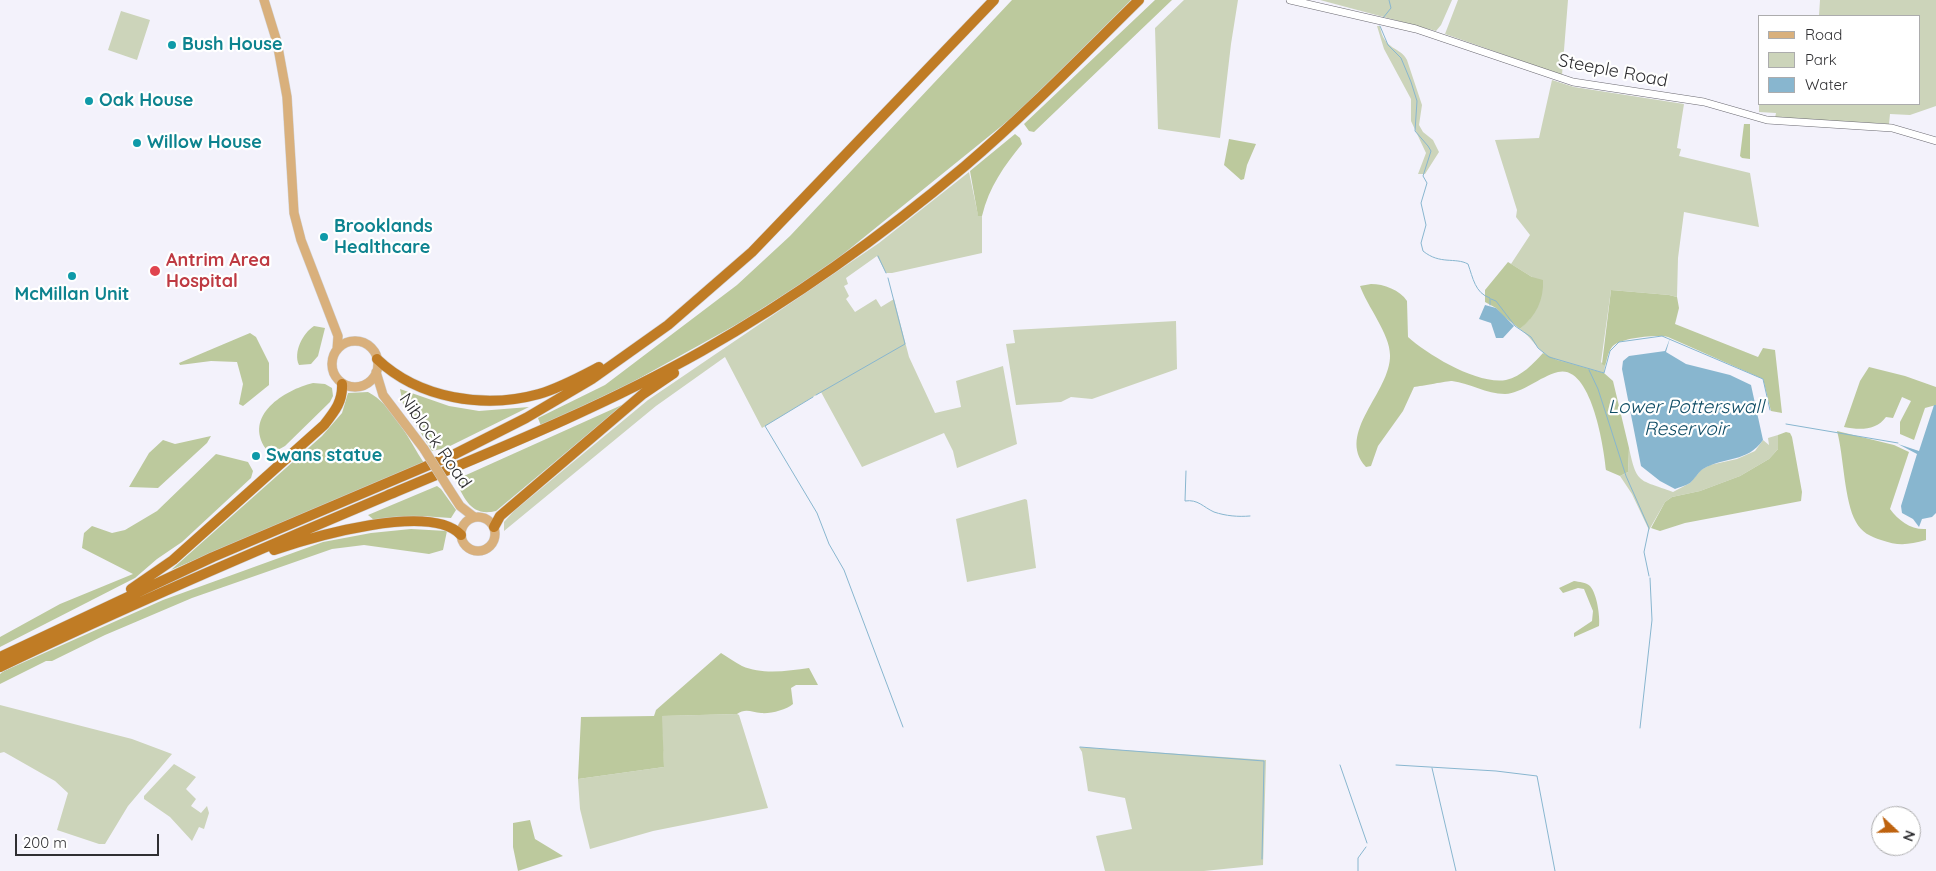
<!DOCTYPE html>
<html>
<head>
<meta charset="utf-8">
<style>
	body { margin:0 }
	#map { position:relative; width:1936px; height:871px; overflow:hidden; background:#f3f2fb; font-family:Quicksand,sans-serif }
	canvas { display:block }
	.legend { position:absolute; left:1758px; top:15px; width:162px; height:90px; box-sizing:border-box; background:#fff; border:1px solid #acacad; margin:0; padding:6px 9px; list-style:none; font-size:15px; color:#2f2f32 }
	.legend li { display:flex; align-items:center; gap:10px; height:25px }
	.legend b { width:25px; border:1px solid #acacad }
	.north { position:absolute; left:1871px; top:806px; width:50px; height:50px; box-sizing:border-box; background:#fff; border:1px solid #acacad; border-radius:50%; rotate:111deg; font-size:14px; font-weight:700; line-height:20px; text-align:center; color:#2f2f32 }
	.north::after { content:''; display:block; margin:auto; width:18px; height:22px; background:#be620e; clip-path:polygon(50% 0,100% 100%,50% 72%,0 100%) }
	.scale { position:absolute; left:15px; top:834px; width:144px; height:22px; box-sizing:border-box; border:2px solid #2f2f32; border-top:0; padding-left:6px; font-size:15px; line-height:18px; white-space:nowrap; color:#2f2f32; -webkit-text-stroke:4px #fff; paint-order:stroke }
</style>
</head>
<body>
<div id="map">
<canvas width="1936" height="871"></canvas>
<ul class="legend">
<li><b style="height:6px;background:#d9b07c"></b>Road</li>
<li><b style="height:14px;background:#ccd4ba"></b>Park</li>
<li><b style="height:14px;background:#88b6cf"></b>Water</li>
</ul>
<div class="north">N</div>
<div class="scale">200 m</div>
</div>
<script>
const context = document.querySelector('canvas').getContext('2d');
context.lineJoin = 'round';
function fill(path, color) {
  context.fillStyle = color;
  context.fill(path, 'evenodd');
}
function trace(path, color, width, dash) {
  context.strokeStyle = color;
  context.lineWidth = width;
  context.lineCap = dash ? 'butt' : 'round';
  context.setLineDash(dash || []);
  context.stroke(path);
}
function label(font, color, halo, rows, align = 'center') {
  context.font = font + ' Quicksand,sans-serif';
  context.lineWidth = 4.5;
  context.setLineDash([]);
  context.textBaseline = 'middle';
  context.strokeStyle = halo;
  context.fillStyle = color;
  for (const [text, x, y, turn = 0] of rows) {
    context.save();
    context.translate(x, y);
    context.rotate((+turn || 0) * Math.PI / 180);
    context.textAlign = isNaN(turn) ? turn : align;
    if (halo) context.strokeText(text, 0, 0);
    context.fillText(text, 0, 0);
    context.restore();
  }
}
fill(new Path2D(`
	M 1184,0 L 1238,0 L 1231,44 L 1220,138 L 1158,129 L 1155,28 Z
	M 1320,0 L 1452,0 L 1441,25 L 1436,31 Z
	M 1458,0 L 1568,0 L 1562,75 L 1445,34 Z
	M 1820,0 L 1936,0 L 1936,106 L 1910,115 L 1890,114 L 1889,124 L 1775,118 L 1776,113 L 1759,112 L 1760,22 L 1760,104 L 1920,104 L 1920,16 L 1819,16 Z
	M 121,11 L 150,20 L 137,60 L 108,50 Z
	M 1377,26 L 1380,26 C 1383,50 1401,47 1407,60 L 1422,105 L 1419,125 L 1423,132 L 1433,140 L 1439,152 L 1425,174 L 1418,174 L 1426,153 L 1411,121 L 1411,99 L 1384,49 Z
	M 1552,80 L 1574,87 L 1684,104 L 1677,148 L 1681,149 L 1679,156 L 1750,173 L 1759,227 L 1684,212 L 1678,258 L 1677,297 L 1669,295 L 1611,290 L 1601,362 L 1605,366 L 1604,373 C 1590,369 1559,363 1548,356 C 1537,349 1531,337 1520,329 L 1530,319 L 1532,277 L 1511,264 L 1530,235 L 1516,217 L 1517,210 L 1495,140 L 1539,138 Z
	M 969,172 L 978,215 L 982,216 L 982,253 L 892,273 L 886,273 L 877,256 L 846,278 L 848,284 L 844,286 L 849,296 L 846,299 L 855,312 L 876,299 L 881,307 L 894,299 L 909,357 L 935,413 L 961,407 L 956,381 L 1003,366 L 1017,444 L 957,468 L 953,451 L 944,433 L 862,467 L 821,392 L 762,428 L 725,357 L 656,406 L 504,531 L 504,522 L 514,511 L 648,400 L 879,243 Z
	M 1176,321 L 1177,369 L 1092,399 L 1071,397 L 1061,402 L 1016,405 L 1006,344 L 1015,343 L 1013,330 Z
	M 1778,435 L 1778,449 L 1769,459 L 1740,476 L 1700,491 L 1672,497 L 1665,502 L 1649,530 L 1632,494 L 1620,476 L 1628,472 L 1629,448 C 1637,485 1639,479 1673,492 L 1690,483 L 1701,470 L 1710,465 L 1737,459 L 1755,451 L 1763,440 L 1769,445 L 1768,438 Z
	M 1025,499 L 1027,500 L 1036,568 L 967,582 L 956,519 Z
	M 0,705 L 132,739 L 172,754 L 128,806 L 105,844 L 99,844 L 57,830 L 68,793 L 55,781 L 4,752 L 0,753 Z
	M 737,714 L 739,715 L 768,808 L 653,831 L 590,849 L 580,809 L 578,779 L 664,767 L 661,716 Z
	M 1079,747 L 1266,760 L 1263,865 L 1204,871 L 1105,871 L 1096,836 L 1132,829 L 1125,798 L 1088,791 L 1082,752 Z
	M 174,764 L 196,777 L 186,789 L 196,799 L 191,806 L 201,813 L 207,806 L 209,813 L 204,829 L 199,827 L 192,841 L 170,817 L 144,799 L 144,796 Z`), '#ccd4ba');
fill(new Path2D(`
	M 1012,0 L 1131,0 L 1025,107 L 826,268 L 741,322 L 629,384 L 541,426 L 538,418 L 605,385 L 737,285 L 790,236 Z
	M 1155,0 L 1172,0 L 1034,132 L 1029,131 L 1024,124 Z
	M 1744,124 L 1750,124 L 1750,159 L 1742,158 L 1740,156 Z
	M 1015,134 L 1020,138 L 1022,144 C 1004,166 989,187 982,216 L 978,216 L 970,171 Z
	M 1229,139 L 1256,144 L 1247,165 L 1244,179 L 1241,180 L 1224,165 Z
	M 1508,262 L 1532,277 L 1543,280 C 1544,300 1536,316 1520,329 L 1503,316 L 1496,308 L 1485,302 L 1485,290 Z
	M 1371,284 C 1384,284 1400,290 1407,301 L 1408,337 C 1428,355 1478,385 1506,380 C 1522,376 1533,364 1543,353 L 1557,360 L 1604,373 L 1613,381 L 1629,448 L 1628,472 L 1620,476 L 1606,470 C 1604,447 1591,364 1558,372 C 1539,377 1523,393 1505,394 C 1486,394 1470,383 1452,381 C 1447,381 1422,386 1414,387 L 1403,411 L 1378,446 L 1371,466 L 1366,467 C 1335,433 1391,392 1390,355 C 1390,334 1367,306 1360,286 Z
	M 1611,290 L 1669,295 L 1677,297 L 1679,308 L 1675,324 L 1758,357 L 1763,348 L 1775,350 L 1782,413 L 1771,411 L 1763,379 L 1668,337 C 1657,334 1619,338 1612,347 C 1608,352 1607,360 1605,366 L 1602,364 Z
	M 314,326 L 325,328 L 318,356 L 311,364 L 299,365 C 293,352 303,333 314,326 Z
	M 250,333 L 256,337 L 269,363 L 269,385 L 243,406 L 239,404 L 243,384 L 237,362 L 211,361 L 180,365 L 179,363 Z
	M 1869,367 L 1905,376 L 1936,387 L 1936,405 L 1925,408 L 1914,440 L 1900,434 L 1900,422 L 1911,401 L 1902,397 L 1893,418 L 1886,417 C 1876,431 1859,430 1844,427 L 1860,381 Z
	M 313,383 L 325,384 L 332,388 L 333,396 L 330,402 L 285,446 L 276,451 L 266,449 C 243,416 284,390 313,383 Z
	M 400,389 L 449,406 L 479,411 L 529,407 L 446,448 L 432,451 L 403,404 Z
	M 368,392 C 393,405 409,440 424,463 L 171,570 L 322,436 L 342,413 L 348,393 Z
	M 624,404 L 496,511 C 471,517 465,499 455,480 Z
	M 1837,431 L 1894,445 L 1909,452 L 1890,509 C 1899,521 1911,530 1926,529 L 1926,540 C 1908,545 1898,546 1881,540 C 1871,537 1861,532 1856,522 C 1844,501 1844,457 1837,431 Z
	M 1786,432 L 1790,433 L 1792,437 L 1802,492 L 1801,501 L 1685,523 L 1660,531 L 1651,528 L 1665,502 L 1672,497 L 1700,491 L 1740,476 L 1769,459 L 1778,449 L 1778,435 Z
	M 211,436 L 207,443 L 158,488 L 129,487 L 149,453 L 163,440 L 175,444 Z
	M 216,454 L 248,462 L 253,471 L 251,478 L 182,542 L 157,559 L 135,578 L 0,647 L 0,637 L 60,604 L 133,574 L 82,548 L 84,533 L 92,526 L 112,533 L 125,530 L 157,511 Z
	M 437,486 L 441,489 L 456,510 L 451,518 L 421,516 L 374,520 L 368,515 Z
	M 411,529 L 447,531 L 443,550 L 429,554 L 364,545 L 332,549 L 192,598 L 105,635 L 52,661 L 46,661 L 0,684 L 0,674 L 4,671 L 163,600 L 323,542 L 371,533 Z
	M 1574,581 C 1579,582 1586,582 1590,586 C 1597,594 1600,616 1599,626 L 1574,637 L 1574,633 L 1592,621 L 1593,611 L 1584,589 L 1578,588 L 1563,593 L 1559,588 Z
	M 721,653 C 728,657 734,662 742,666 C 762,675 788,671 809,668 L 818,685 L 796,685 L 791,688 L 793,704 C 786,710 770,714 761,713 C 752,712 745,708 737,714 L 662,716 L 664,767 L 578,779 L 581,717 L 654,716 L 656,710 Z
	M 530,820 L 535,839 L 563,856 L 518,871 L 513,847 L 513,823 Z`), '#bcc99d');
fill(new Path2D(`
	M 1485,305 L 1496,308 L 1514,326 L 1503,338 L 1496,338 L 1491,323 L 1479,319 Z
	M 1670,338 L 1666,352 L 1686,364 L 1730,375 L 1751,385 L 1763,440 C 1747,463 1725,456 1703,469 C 1698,472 1695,479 1690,483 C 1685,486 1679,487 1675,489 L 1660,481 L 1641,466 L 1622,369 L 1623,361 L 1629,356 L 1665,351 Z
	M 1934,405 L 1936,405 L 1936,513 L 1932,517 L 1922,519 L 1919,527 L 1913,519 L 1902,513 L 1901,506 L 1917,454 L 1898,444 L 1919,451 Z`), '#88b6cf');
trace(new Path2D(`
	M 1383,18 L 1391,8 L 1389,0
	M 1380,26 L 1388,45 L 1401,58 L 1411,82 L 1417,101 L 1415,131 L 1428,146 L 1431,151 L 1423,176 L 1427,183 L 1421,203 L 1426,225 L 1421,243 L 1423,251 C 1440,265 1455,257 1468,264 C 1473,278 1475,293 1490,298 L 1490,305
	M 878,256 L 886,273
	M 1491,299 L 1496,301 L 1515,326 L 1531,337 L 1538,348 L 1549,357 L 1604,373 L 1610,351 L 1619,342 L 1662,336 L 1763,379 L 1770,410
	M 1589,370 L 1598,389 L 1626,476 L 1649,528 L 1644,552 L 1649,576
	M 816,395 L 905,344 L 888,278
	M 813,397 L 765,426 L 817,513 L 829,544 L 844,570 L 903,727
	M 1786,424 L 1898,443
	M 1186,471 L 1185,501 C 1198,499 1203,507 1214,512 C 1226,516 1238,517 1250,516
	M 1640,728 L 1652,620 L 1650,578
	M 1080,747 L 1264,761 L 1262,859
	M 1340,765 L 1367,843
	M 1396,765 L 1496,771 L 1537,776 L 1555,871
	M 1432,768 L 1456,871
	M 1358,871 L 1358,858 L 1366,847`), '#88b6cf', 1);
const minor = new Path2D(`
	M 1290,0 L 1416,29 L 1573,82 L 1704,102 L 1767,120 L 1892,128 L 1936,141`);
const major = new Path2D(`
	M 264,0 L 277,42 L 287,97 L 294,213 L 301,240 L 338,336 L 337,350
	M332 364a23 23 0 1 1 46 0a23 23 0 1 1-46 0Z
	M 376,372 L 383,395 L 424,449
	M 449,489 L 460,506 L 474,517
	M461 534a17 17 0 1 1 34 0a17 17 0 1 1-34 0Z`);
const highway = new Path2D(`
	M 377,359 C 419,399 485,409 539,394 C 560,388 580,377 599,367
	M 494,527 L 500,516 L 643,394 L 674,373
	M 274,550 C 312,537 430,502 461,535
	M 131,589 L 173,560 L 324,425 C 335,411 343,401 342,384
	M 0,657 L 213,557 L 455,454 L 526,418 L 592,379 L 668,325 L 752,252 L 994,0
	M 0,667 C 127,606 256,551 386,496 C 493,451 601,408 702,351 C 795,298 883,235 965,166 C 1026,114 1082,56 1139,0`);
trace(minor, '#6a6971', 8);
trace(major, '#d1d1d2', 10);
trace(highway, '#d1d1d2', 11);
trace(minor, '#fff', 7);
trace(major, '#d9b07c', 9);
trace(highway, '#c07c25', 10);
const majorBridge = new Path2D(`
	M 424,449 L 449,489`);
trace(majorBridge, '#d1d1d2', 10, []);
trace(majorBridge, '#d9b07c', 9);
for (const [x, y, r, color] of [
	[172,45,5,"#0f9aa8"],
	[89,101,5,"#0f9aa8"],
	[137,143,5,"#0f9aa8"],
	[324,237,5,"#0f9aa8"],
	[155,271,6,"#e0444e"],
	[72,276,5,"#0f9aa8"],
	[256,456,5,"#0f9aa8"]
]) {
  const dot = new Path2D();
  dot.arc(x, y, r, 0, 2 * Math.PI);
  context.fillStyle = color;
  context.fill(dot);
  trace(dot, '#fff', 2);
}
label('bold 18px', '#0d838f', '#fff', [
	["Bush House",182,45],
	["Oak House",99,101],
	["Willow House",147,143],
	["Brooklands",334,227],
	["Healthcare",334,248],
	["McMillan Unit",72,295,"center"],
	["Swans statue",266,456]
], 'left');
label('18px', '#2f2f32', '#fff', [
	["Steeple Road",1613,71,11],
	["Niblock Road",435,441,55]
]);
label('bold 18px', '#be3a42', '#fff', [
	["Antrim Area",166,261],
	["Hospital",166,282]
], 'left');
label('italic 19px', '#0f4c65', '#fff', [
	["Lower Potterswall",1686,407],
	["Reservoir",1686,429]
]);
</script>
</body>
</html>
